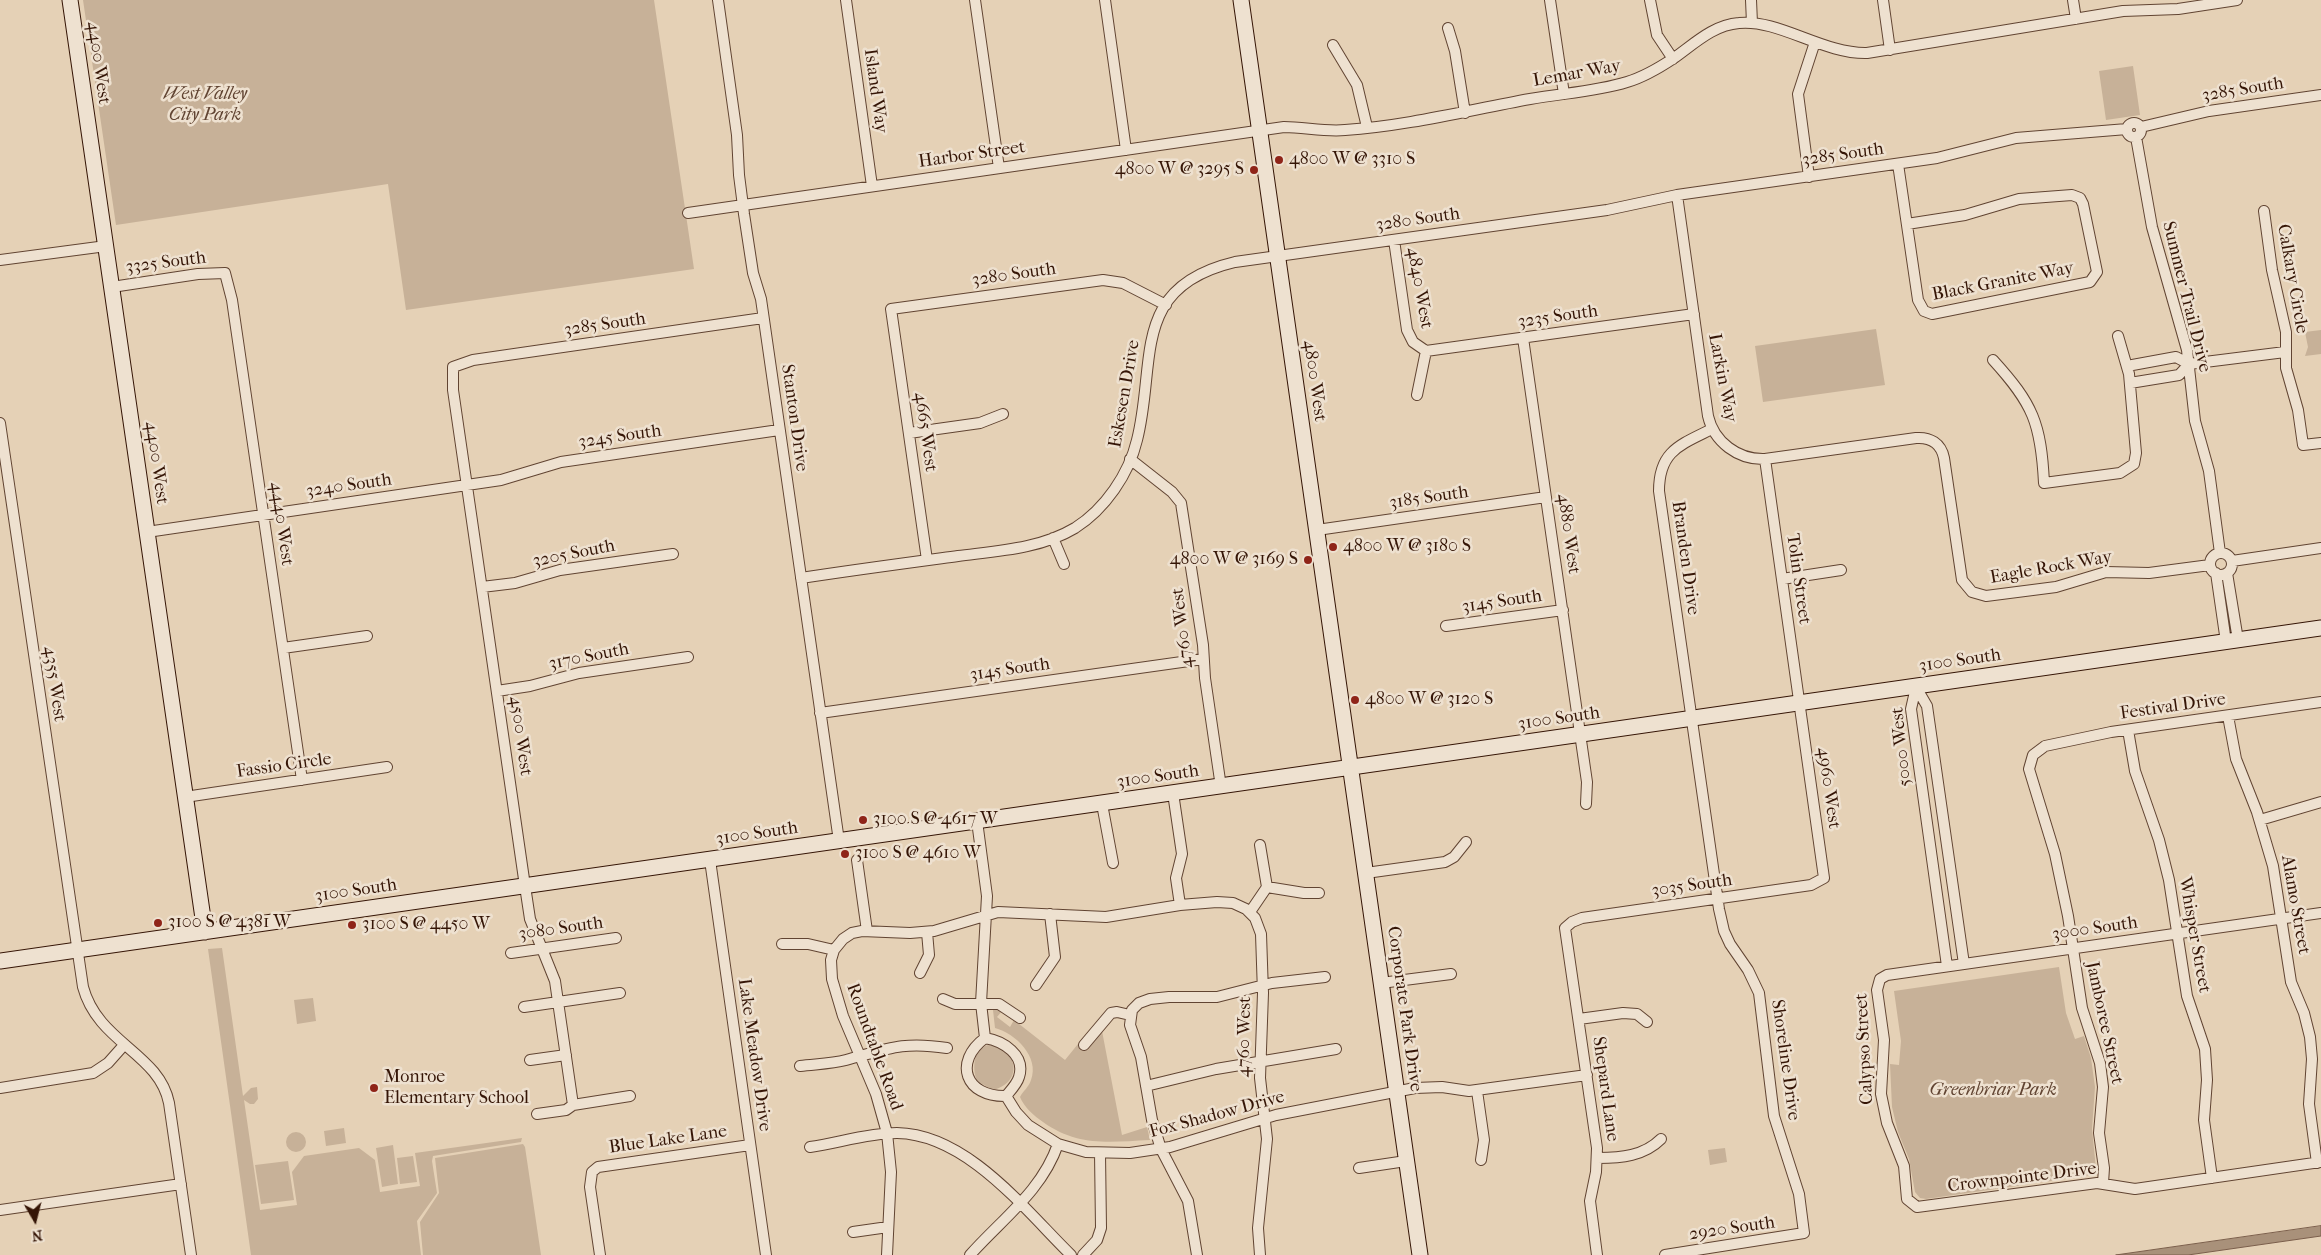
<!DOCTYPE html>
<html>
<head>
<meta charset="utf-8">
<style>
	body { margin:0 }
	#map { position:relative; width:2321px; height:1255px; overflow:hidden; background:#e5d1b6; font-family:"IM FELL French Canon",serif }
	canvas { display:block }
	.north { position:absolute; left:10px; top:1195px; width:50px; height:50px; -webkit-text-stroke:4px #eee1d0; paint-order:stroke; rotate:172deg; font-size:14px; font-weight:700; line-height:20px; text-align:center; color:#351506 }
	.north::after { content:''; display:block; margin:auto; width:18px; height:22px; background:#351506; clip-path:polygon(50% 0,100% 100%,50% 72%,0 100%) }
</style>
</head>
<body>
<div id="map">
<canvas width="2321" height="1255"></canvas>
<div class="north">N</div>
</div>
<script>
const context = document.querySelector('canvas').getContext('2d');
context.lineJoin = 'round';
function fill(path, color) {
  context.fillStyle = color;
  context.fill(path, 'evenodd');
}
function trace(path, color, width, dash) {
  context.strokeStyle = color;
  context.lineWidth = width;
  context.lineCap = dash ? 'butt' : 'round';
  context.setLineDash(dash || []);
  context.stroke(path);
}
function label(font, color, halo, rows, align = 'center') {
  context.font = font + ' "IM FELL French Canon",serif';
  context.lineWidth = 5;
  context.setLineDash([]);
  context.textBaseline = 'middle';
  context.strokeStyle = halo;
  context.fillStyle = color;
  for (const [text, x, y, turn = 0] of rows) {
    context.save();
    context.translate(x, y);
    context.rotate((+turn || 0) * Math.PI / 180);
    context.textAlign = isNaN(turn) ? turn : align;
    if (halo) context.strokeText(text, 0, 0);
    context.fillText(text, 0, 0);
    context.restore();
  }
}
fill(new Path2D(`
	M 83,0 L 654,0 L 694,269 L 406,310 L 388,184 L 116,225 Z
	M 2133,66 L 2140,115 L 2106,120 L 2099,71 Z
	M 1876,329 L 1885,385 L 1763,402 L 1755,346 Z
	M 2321,330 L 2321,354 L 2305,356 L 2308,347 L 2305,332 Z
	M 222,948 L 243,1096 L 251,1088 L 257,1087 L 258,1099 L 254,1104 L 250,1104 L 244,1100 L 260,1210 L 297,1205 L 292,1172 L 304,1156 L 359,1148 L 375,1160 L 380,1192 L 420,1186 L 415,1153 L 522,1138 L 521,1142 L 433,1156 L 432,1161 L 437,1193 L 417,1221 L 421,1255 L 251,1255 L 208,949 Z
	M 2059,967 L 2066,1013 L 2075,1039 L 2084,1036 L 2091,1058 L 2095,1087 L 2092,1129 L 2096,1169 L 2092,1174 L 2086,1176 L 1926,1199 L 1920,1198 L 1915,1192 L 1909,1159 L 1898,1132 L 1892,1107 L 1890,1064 L 1899,1065 L 1901,1041 L 1894,991 Z
	M 313,998 L 316,1021 L 297,1024 L 294,1000 Z
	M 997,1009 L 1002,1011 L 997,1017 L 1010,1027 L 1014,1020 L 1065,1060 L 1078,1044 L 1087,1050 L 1102,1031 L 1122,1135 L 1147,1127 L 1150,1140 C 1109,1142 1078,1147 1043,1122 C 1034,1116 1024,1107 1020,1097 C 1023,1091 1029,1087 1031,1080 C 1040,1057 1015,1033 995,1028 L 993,1010 Z
	M 988,1045 C 1017,1046 1025,1082 993,1090 L 977,1081 C 972,1068 973,1050 988,1045 Z
	M 344,1128 L 346,1143 L 326,1146 L 324,1131 Z
	M286 1142a10 10 0 1 1 20 0a10 10 0 1 1-20 0Z
	M 523,1144 L 525,1147 L 541,1255 L 423,1255 L 420,1222 L 439,1193 L 435,1158 Z
	M 393,1145 L 398,1184 L 382,1187 L 376,1148 Z
	M 1725,1148 L 1727,1162 L 1710,1165 L 1708,1150 Z
	M 413,1156 L 417,1182 L 400,1184 L 397,1158 Z
	M 288,1161 L 294,1200 L 261,1204 L 255,1165 Z`), '#c7b198');
const water = new Path2D(`
	M 2321,1226 L 2321,1236 L 2188,1255 L 2116,1255 Z`);
fill(water, '#a9917a');
trace(water, '#7b5f4c', 1);
const street = new Path2D(`
	M 718,0 L 737,135 L 739,175 L 744,214 L 753,273 L 761,299 L 839,841
	M 846,0 L 872,186
	M 975,0 L 999,168
	M 1105,0 L 1126,150
	M 1550,0 L 1564,94
	M 1650,0 L 1657,35 L 1673,59
	M 1751,0 L 1752,23
	M 1883,0 L 1890,50
	M 2073,0 L 2076,19
	M 1448,28 L 1455,51 L 1465,113
	M 1333,45 L 1357,85 L 1367,127
	M2127 130a7 7 0 1 1 14 0a7 7 0 1 1-14 0Z
	M 2141,127 L 2209,111 L 2321,95
	M 2136,137 L 2152,227 L 2187,350 L 2195,421 L 2209,471 L 2220,553
	M 1898,164 L 1918,300 L 1924,311 L 1932,314 L 2090,282 L 2097,272 L 2083,204 L 2080,198 L 2072,195 L 2019,199 L 1965,215 L 1907,224
	M 1809,177 L 1798,94 L 1815,42
	M 1677,195 L 1708,416 C 1714,442 1738,460 1765,459 L 1916,438 C 1930,437 1941,443 1944,458 L 1962,580 L 1972,592 L 1986,596 L 2056,587 L 2106,572 L 2149,573 L 2210,565
	M 2264,211 L 2272,270 L 2286,332 L 2286,368 L 2298,410 L 2303,445 L 2321,443
	M 688,213 L 1284,127 C 1304,127 1325,132 1345,130 C 1407,126 1469,110 1530,99 C 1563,93 1595,92 1627,82 C 1644,77 1659,68 1674,58 C 1694,44 1713,25 1739,23 C 1779,19 1823,54 1867,53 L 2123,11 L 2178,9 L 2237,0
	M 1394,240 L 1407,330 L 1413,342 L 1426,351 L 1417,395
	M 0,260 L 106,246
	M 112,287 L 198,274 L 225,273 L 232,300 L 302,780
	M 1523,338 L 1587,782 L 1586,804
	M 1426,351 L 1694,314
	M 1993,360 C 2033,404 2041,423 2044,483 L 2120,473 L 2134,464 L 2136,453 L 2129,374 L 2118,336
	M 2189,364 L 2285,352
	M 2127,366 L 2176,357 L 2189,364
	M 2130,383 L 2179,375 L 2189,364
	M 0,423 L 83,987 C 98,1043 159,1053 169,1103 L 191,1255
	M 909,433 L 980,423 L 1003,414
	M 1130,459 L 1172,492 L 1181,503 L 1203,645 L 1205,678 L 1221,787
	M 1317,530 L 1546,497
	M 147,532 L 501,480 L 561,462 L 779,430
	M 1053,538 L 1064,564
	M2210 564a11 11 0 1 1 22 0a11 11 0 1 1-22 0Z
	M 927,560 L 891,309 L 1103,280 L 1123,283 L 1166,305
	M 2232,561 L 2321,548
	M 2216,573 L 2226,642
	M 2227,573 L 2238,640
	M 801,578 C 853,570 906,563 958,556 C 997,551 1040,549 1075,528 C 1105,509 1129,474 1137,440 C 1157,362 1129,287 1235,262 L 1607,210 L 1677,195 L 1937,158 L 2016,138 L 2127,129
	M 1782,579 L 1841,570
	M 482,587 L 515,583 L 560,570 L 673,554
	M 1446,626 L 1563,610
	M 283,648 L 367,636
	M 1916,687 L 1927,706 L 1964,964
	M 1916,687 L 1911,709 L 1947,966
	M 497,691 L 530,686 L 579,673 L 688,657
	M 820,713 L 1203,659
	M 2228,716 L 2236,759 L 2257,812 L 2273,866 L 2291,982 L 2304,1013 L 2310,1037 L 2312,1059 L 2309,1104 L 2317,1163
	M 2128,730 L 2135,771 L 2159,840 L 2169,880 L 2187,996 L 2205,1049 L 2207,1080 L 2204,1120 L 2212,1178
	M 1173,793 L 1182,854 L 1176,878 L 1180,905
	M 185,797 L 387,767
	M 1102,804 L 1113,863
	M 2260,820 L 2321,802
	M 977,821 L 987,896 L 981,1003 L 985,1038
	M 710,860 L 766,1255
	M 857,860 L 867,931
	M 1366,873 L 1445,862 L 1454,857 L 1466,842
	M 1267,887 L 1304,893 L 1319,893
	M 1250,912 L 1267,887 L 1260,845
	M 2321,913 L 1887,975 L 1880,979 L 1877,990 L 1884,1040 L 1881,1094 L 1887,1123 L 1904,1166 L 1907,1199 L 1917,1207 L 2097,1183 L 2135,1189 L 2321,1162
	M 782,944 L 808,944 L 834,950
	M 511,953 L 616,938
	M 920,973 L 929,955 L 927,932
	M 1381,983 L 1451,974
	M 1036,985 L 1055,957 L 1050,914
	M 943,999 L 955,1004 L 999,1004 L 1020,1018
	M 524,1007 L 620,993
	M 1579,1019 L 1623,1013 L 1637,1014 L 1647,1022
	M 985,1038 C 1003,1041 1026,1055 1019,1077 C 1017,1084 1011,1090 1006,1096 C 965,1097 953,1062 985,1038 Z
	M 1084,1045 L 1111,1013 L 1117,1012 L 1130,1015
	M 530,1060 L 566,1055
	M 800,1066 C 815,1064 831,1064 846,1060 C 887,1049 902,1041 947,1048
	M 1146,1086 L 1216,1069 L 1336,1049
	M 0,1088 L 93,1073 L 108,1063 L 124,1045
	M 1477,1091 L 1484,1140 L 1481,1160
	M 1006,1096 L 1016,1112 L 1028,1125 L 1058,1144 L 1086,1152 L 1130,1153 L 1170,1147 L 1276,1115 L 1415,1088 L 1442,1087 L 1469,1091 L 1587,1075
	M 573,1105 L 555,981 L 530,919 L 525,886 L 453,390 L 453,367 L 473,360 L 763,318
	M 537,1114 L 566,1110 L 573,1105 L 630,1096
	M 810,1147 C 838,1143 868,1133 897,1133 C 967,1134 1025,1210 1071,1255
	M 1598,1158 C 1621,1158 1644,1156 1661,1139
	M 1359,1168 L 1406,1161
	M 2103,1183 L 2104,1168 L 2099,1133 L 2103,1087 L 2100,1063 L 2082,1008 L 2068,916 L 2055,854 L 2029,769 L 2033,755 L 2045,746 L 2111,732 L 2321,702
	M 0,1210 L 181,1184
	M 853,1232 L 888,1227
	M 600,1255 L 590,1187 L 592,1172 L 598,1167 L 750,1145
	M 887,1255 L 891,1172 L 887,1133 L 876,1094 L 843,1016 L 832,979 L 831,960 L 834,950 L 843,939 L 852,933 L 862,931 L 910,933 L 934,931 L 998,912 L 1106,917 L 1180,905 L 1217,902 L 1233,903 L 1246,909 L 1255,918 L 1261,934 L 1263,993 L 1260,1078 L 1267,1139 L 1258,1228 L 1260,1255
	M 970,1255 C 1002,1219 1042,1191 1058,1144
	M 1083,1255 L 1097,1240 L 1101,1228 L 1100,1153
	M 1197,1255 L 1188,1201 L 1161,1149 L 1152,1120 L 1141,1057 L 1130,1025 L 1132,1010 L 1139,1003 L 1150,999 L 1169,997 L 1217,997 L 1272,983 L 1325,977
	M 1597,1255 L 1590,1201 L 1596,1172 L 1597,1148 L 1565,928 L 1572,922 L 1582,918 L 1811,885 L 1824,878 L 1765,459
	M 1665,1255 L 1804,1233 L 1799,1194 L 1774,1116 L 1759,993 L 1748,970 L 1730,944 L 1724,931 L 1719,909 L 1659,491 C 1659,451 1680,445 1712,429`);
const secondary = new Path2D(`
	M 70,0 L 205,932
	M 1241,0 L 1420,1255
	M 0,961 L 2321,628`);
trace(street, '#614432', 12);
trace(secondary, '#351506', 17);
trace(street, '#eee1d0', 10);
trace(secondary, '#eee1d0', 15);
for (const [x, y, r, color] of [
	[1279,160,5,"#8f2418"],
	[1254,170,5,"#8f2418"],
	[1333,547,5,"#8f2418"],
	[1308,560,5,"#8f2418"],
	[1355,700,5,"#8f2418"],
	[863,820,5,"#8f2418"],
	[845,854,5,"#8f2418"],
	[158,923,5,"#8f2418"],
	[352,925,5,"#8f2418"],
	[374,1088,5,"#8f2418"]
]) {
  const dot = new Path2D();
  dot.arc(x, y, r, 0, 2 * Math.PI);
  context.fillStyle = color;
  context.fill(dot);
  trace(dot, '#eee1d0', 2);
}
label('18px', '#351506', '#eee1d0', [
	["4400 West",98,63,82],
	["Lemar Way",1577,74,-10],
	["3285 South",2243,90,-9],
	["Island Way",875,91,82],
	["Harbor Street",972,155,-8],
	["3285 South",1843,155,-8],
	["3280 South",1418,220,-8],
	["3325 South",166,263,-7],
	["3280 South",1014,275,-8],
	["Calkary Circle",2292,279,80],
	["Black Granite Way",2003,282,-11],
	["4840 West",1419,288,80],
	["Summer Trail Drive",2186,297,76],
	["3235 South",1558,317,-8],
	["3285 South",605,325,-8],
	["Larkin Way",1722,378,79],
	["4800 West",1314,381,82],
	["Eskesen Drive",1125,394,-80],
	["Stanton Drive",794,418,82],
	["4665 West",925,432,82],
	["3245 South",620,437,-8],
	["4400 West",156,463,82],
	["3240 South",349,486,-8],
	["3185 South",1429,498,-8],
	["4440 West",281,524,82],
	["4880 West",1568,534,82],
	["3205 South",574,554,-11],
	["Branden Drive",1685,558,82],
	["Eagle Rock Way",2051,568,-10],
	["Tolin Street",1798,579,82],
	["3145 South",1502,602,-8],
	["4760 West",1183,628,-97],
	["3170 South",589,657,-11],
	["3100 South",1960,661,-8],
	["3145 South",1010,670,-8],
	["4355 West",54,684,82],
	["Festival Drive",2173,707,-8],
	["3100 South",1559,719,-8],
	["4500 West",520,736,82],
	["5000 West",1902,747,-96],
	["Fassio Circle",284,766,-8],
	["3100 South",1158,777,-8],
	["4960 West",1828,788,82],
	["3100 South",757,834,-8],
	["3035 South",1692,886,-8],
	["3100 South",356,891,-8],
	["Alamo Street",2295,905,80],
	["3080 South",561,929,-8],
	["3000 South",2095,929,-8],
	["Whisper Street",2194,935,80],
	["Corporate Park Drive",1404,1009,82],
	["Jamboree Street",2104,1023,78],
	["4760 West",1245,1037,-89],
	["Roundtable Road",874,1047,70],
	["Calypso Street",1865,1049,-93],
	["Lake Meadow Drive",754,1055,82],
	["Shoreline Drive",1785,1060,82],
	["Shepard Lane",1605,1089,82],
	["Fox Shadow Drive",1217,1115,-15],
	["Blue Lake Lane",668,1140,-8],
	["Crownpointe Drive",2022,1178,-7],
	["2920 South",1732,1229,-8]
]);
label('italic 18px', '#614432', '#eee1d0', [
	["West Valley",205,95],
	["City Park",205,116],
	["Greenbriar Park",1993,1091]
]);
label('18px', '#351506', '#eee1d0', [
	["4800 W @ 3310 S",1289,160],
	["4800 W @ 3295 S",1244,170,"right"],
	["4800 W @ 3180 S",1343,547],
	["4800 W @ 3169 S",1298,560,"right"],
	["4800 W @ 3120 S",1365,700],
	["3100 S @ 4617 W",873,820],
	["3100 S @ 4610 W",855,854],
	["3100 S @ 4381 W",168,923],
	["3100 S @ 4450 W",362,925],
	["Monroe",384,1078],
	["Elementary School",384,1099]
], 'left');
</script>
</body>
</html>
